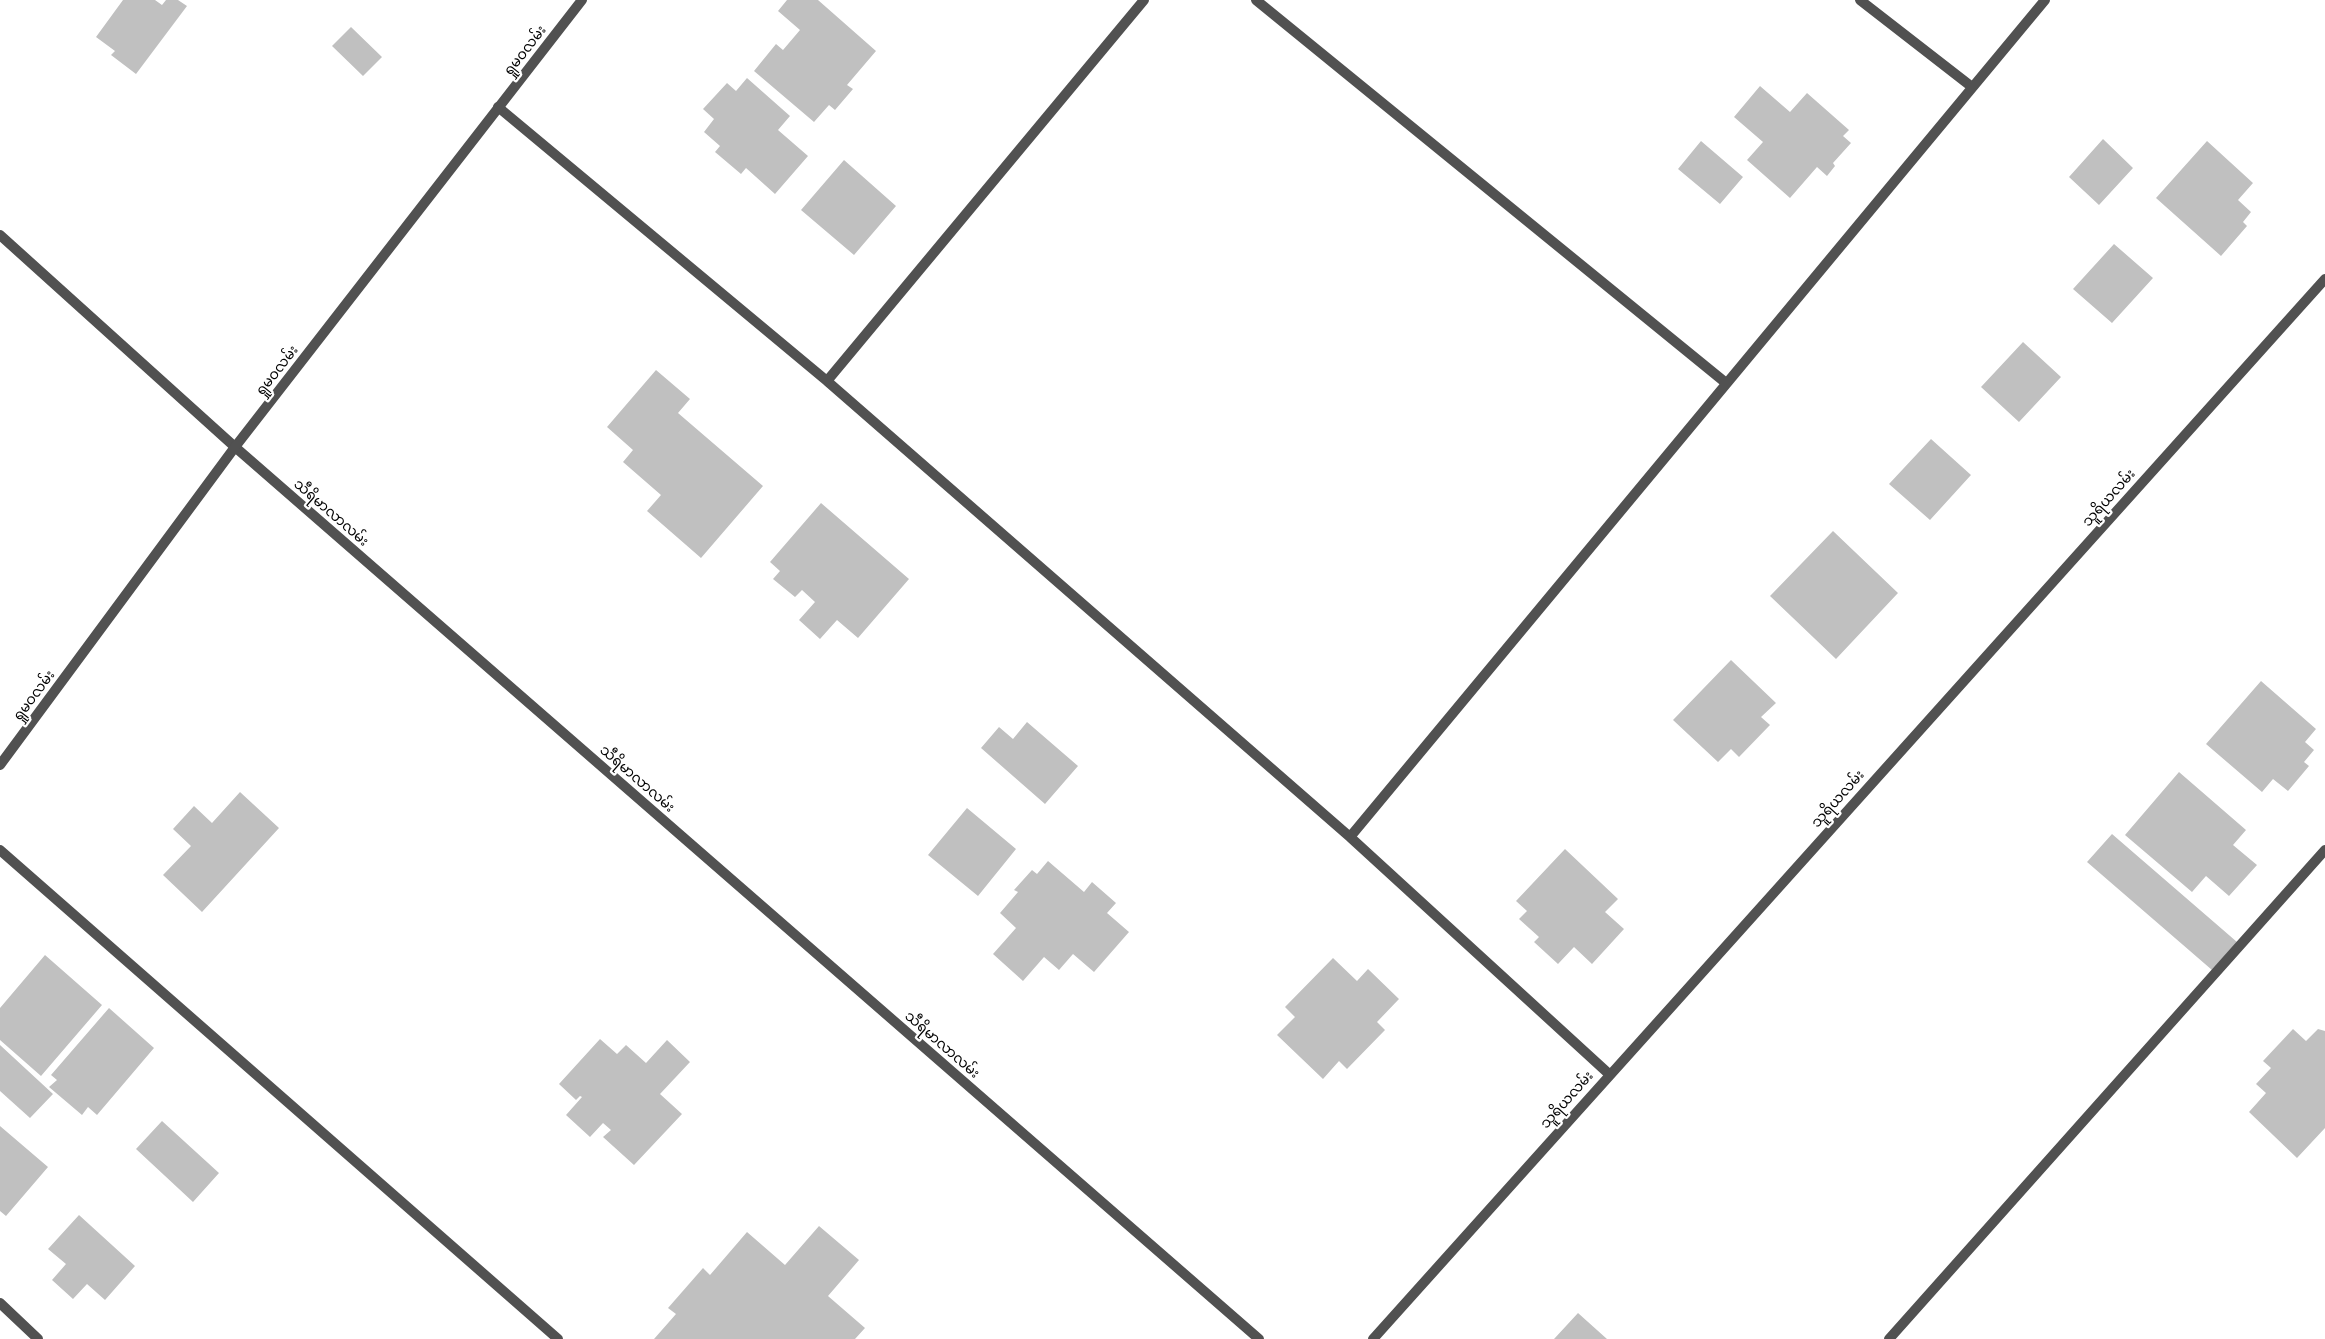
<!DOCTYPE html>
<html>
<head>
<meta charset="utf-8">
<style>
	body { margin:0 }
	canvas { display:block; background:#fff }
</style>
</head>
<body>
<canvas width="2325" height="1339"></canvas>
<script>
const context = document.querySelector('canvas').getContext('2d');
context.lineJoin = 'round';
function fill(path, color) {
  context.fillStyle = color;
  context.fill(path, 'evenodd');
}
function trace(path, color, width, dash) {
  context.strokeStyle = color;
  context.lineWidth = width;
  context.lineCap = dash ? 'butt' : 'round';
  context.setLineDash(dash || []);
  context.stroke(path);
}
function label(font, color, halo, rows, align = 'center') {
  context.font = font + ' "PT Sans Narrow","Noto Sans Myanmar",sans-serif';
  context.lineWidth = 4.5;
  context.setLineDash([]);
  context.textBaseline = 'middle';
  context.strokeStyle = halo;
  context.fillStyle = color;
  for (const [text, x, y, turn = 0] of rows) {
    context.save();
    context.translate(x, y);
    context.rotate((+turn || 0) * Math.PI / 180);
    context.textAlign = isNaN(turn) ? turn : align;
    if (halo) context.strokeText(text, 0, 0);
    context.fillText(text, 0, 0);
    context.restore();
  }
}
fill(new Path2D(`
	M 123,0 L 155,0 L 162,5 L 166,0 L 178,0 L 187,6 L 136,74 L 111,55 L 115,51 L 96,37 Z
	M 787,0 L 818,0 L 876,51 L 847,85 L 853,89 L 835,110 L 829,105 L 814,122 L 754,71 L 776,44 L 783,50 L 800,30 L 778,11 Z
	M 351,27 L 382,57 L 363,76 L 332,46 Z
	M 747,78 L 790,116 L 778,130 L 808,156 L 775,194 L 746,168 L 741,174 L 715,152 L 720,146 L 704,132 L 714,119 L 703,109 L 727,83 L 736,91 Z
	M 1760,86 L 1790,112 L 1807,93 L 1849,130 L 1843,136 L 1851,143 L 1833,163 L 1835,166 L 1827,176 L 1817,167 L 1790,198 L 1747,160 L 1763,142 L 1734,117 Z
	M 2103,139 L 2133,168 L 2099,205 L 2069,177 Z
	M 1701,141 L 1743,177 L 1720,204 L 1678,169 Z
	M 2207,141 L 2253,183 L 2238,200 L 2251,212 L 2243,222 L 2247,226 L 2221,256 L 2156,198 Z
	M 844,160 L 896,206 L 854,255 L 801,210 Z
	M 2114,244 L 2153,278 L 2112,323 L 2073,289 Z
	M 2023,342 L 2061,377 L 2019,422 L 1981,387 Z
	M 656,370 L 690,399 L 678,413 L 763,486 L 701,558 L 647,511 L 661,495 L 623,462 L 633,450 L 607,427 Z
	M 1931,439 L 1971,475 L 1930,520 L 1889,484 Z
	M 821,503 L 909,579 L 858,638 L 837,620 L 820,639 L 799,620 L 815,602 L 802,590 L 795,597 L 773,579 L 780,571 L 770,562 Z
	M 1833,531 L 1898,593 L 1836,659 L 1770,596 Z
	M 1731,660 L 1776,703 L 1761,717 L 1770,725 L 1739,757 L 1731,749 L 1718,762 L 1673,720 Z
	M 2261,681 L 2316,729 L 2305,742 L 2314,750 L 2304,762 L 2309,766 L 2288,791 L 2273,779 L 2262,792 L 2206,744 Z
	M 1027,722 L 1078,766 L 1045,804 L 981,748 L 999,727 L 1013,739 Z
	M 2179,772 L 2246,830 L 2233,845 L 2257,865 L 2229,896 L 2206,876 L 2192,892 L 2125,835 Z
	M 240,792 L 279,828 L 202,912 L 163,875 L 191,846 L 173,829 L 194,806 L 212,823 Z
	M 967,808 L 1016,849 L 978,896 L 928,855 Z
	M 2112,834 L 2237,942 L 2212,970 L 2087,862 Z
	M 1565,849 L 1618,899 L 1605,912 L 1624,929 L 1592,964 L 1574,947 L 1558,964 L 1534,942 L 1539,937 L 1519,919 L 1527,911 L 1516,901 Z
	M 1048,861 L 1084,892 L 1092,882 L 1116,903 L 1107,913 L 1129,932 L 1094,972 L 1073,954 L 1059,970 L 1044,957 L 1023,981 L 993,954 L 1016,928 L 1000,913 L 1018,892 L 1014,890 L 1032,870 L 1037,874 Z
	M 45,955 L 102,1005 L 41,1076 L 0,1040 L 0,1008 Z
	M 1333,958 L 1357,981 L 1368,969 L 1399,999 L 1377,1022 L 1385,1030 L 1347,1069 L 1339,1061 L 1323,1079 L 1277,1035 L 1295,1017 L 1285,1007 Z
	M 109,1008 L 154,1048 L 97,1115 L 88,1107 L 82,1115 L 49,1087 L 57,1080 L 51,1075 Z
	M 2293,1029 L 2306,1041 L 2318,1029 L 2325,1031 L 2325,1128 L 2297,1158 L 2249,1112 L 2266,1093 L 2256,1084 L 2271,1068 L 2263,1061 Z
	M 600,1039 L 617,1054 L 626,1045 L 646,1063 L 667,1040 L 690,1062 L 660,1094 L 682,1114 L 634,1165 L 603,1137 L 611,1130 L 603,1123 L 590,1137 L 566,1115 L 582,1097 L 580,1096 L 576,1100 L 559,1084 Z
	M 0,1045 L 53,1094 L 30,1118 L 0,1091 Z
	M 162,1121 L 219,1173 L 193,1202 L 136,1149 Z
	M 0,1126 L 48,1167 L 6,1216 L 0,1211 Z
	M 79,1215 L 135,1266 L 105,1300 L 87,1284 L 73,1299 L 52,1280 L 66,1264 L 48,1249 Z
	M 819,1226 L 859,1260 L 828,1296 L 865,1328 L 855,1339 L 654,1339 L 676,1314 L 668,1308 L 703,1268 L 710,1275 L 747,1232 L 785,1265 Z
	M 1578,1313 L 1607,1339 L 1554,1339 Z`), '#c0c0c0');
trace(new Path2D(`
	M 1256,0 L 1726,383
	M 1860,0 L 1972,87
	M 498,107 L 827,381 L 1350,837 L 1609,1074
	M 0,235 L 235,447 L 1259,1339
	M 827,381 L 1144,0
	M 1350,837 L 2045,0
	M 0,850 L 558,1339
	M 0,1303 L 38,1339
	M 1889,1339 L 2325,850`), '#515151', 10);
trace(new Path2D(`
	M 0,765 L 235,447 L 582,0
	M 1373,1339 L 2325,279`), '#515151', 10);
label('14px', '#000', '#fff', [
	["ရှုမဝလမ်း",525,51,-52],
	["ရှုမဝလမ်း",277,371,-52],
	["သူရိယလမ်း",2109,498,-48],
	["သီရိမာလာလမ်း",331,513,41],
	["ရှုမဝလမ်း",34,696,-53],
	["သီရိမာလာလမ်း",637,779,41],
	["သူရိယလမ်း",1838,799,-48],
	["သီရိမာလာလမ်း",942,1045,41],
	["သူရိယလမ်း",1567,1100,-48]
]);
</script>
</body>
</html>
